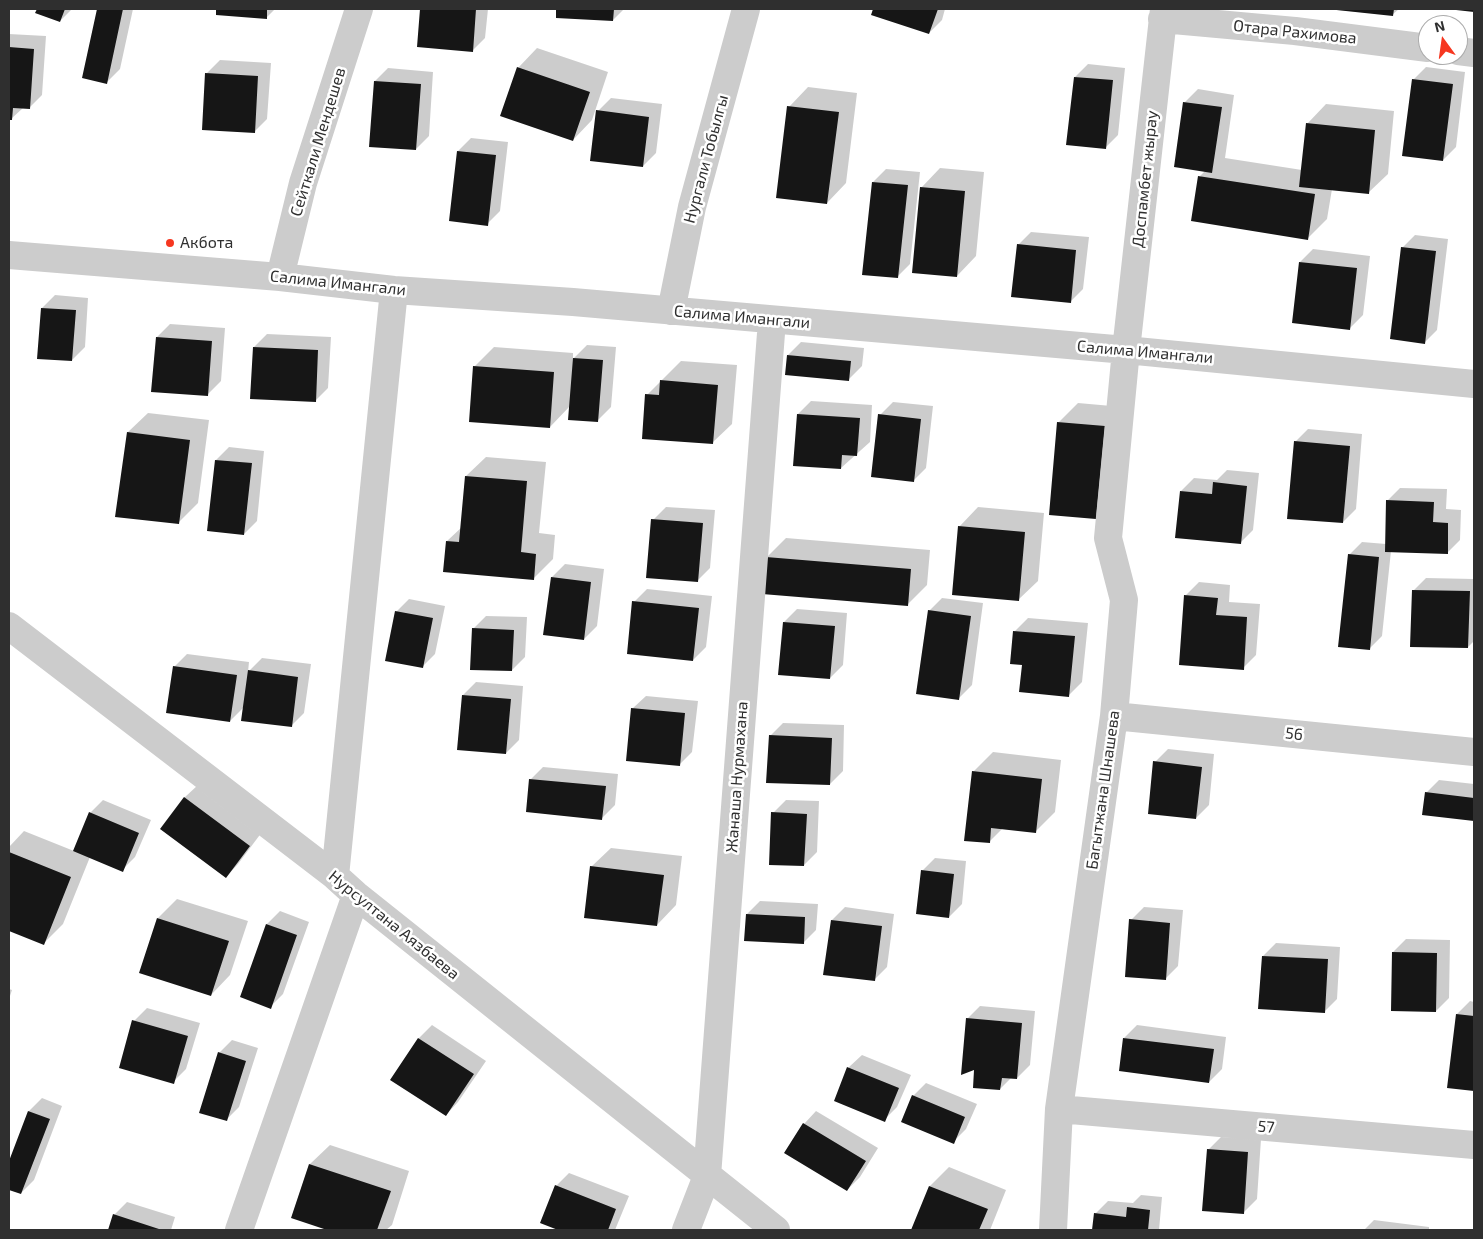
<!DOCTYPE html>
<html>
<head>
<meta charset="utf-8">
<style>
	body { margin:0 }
	#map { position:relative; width:1483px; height:1239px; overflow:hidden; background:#fff; font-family:"Exo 2",sans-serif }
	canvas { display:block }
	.frame { position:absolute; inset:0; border:10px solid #2f2f2f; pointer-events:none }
	.north { position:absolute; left:1418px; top:15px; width:50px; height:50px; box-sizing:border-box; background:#fff; border:1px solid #acacac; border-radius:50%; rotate:346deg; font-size:14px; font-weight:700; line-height:20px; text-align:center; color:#2f2f2f }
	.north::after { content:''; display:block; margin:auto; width:18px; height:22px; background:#f63720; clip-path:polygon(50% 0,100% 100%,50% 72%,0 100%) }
</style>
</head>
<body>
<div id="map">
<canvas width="1483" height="1239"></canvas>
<div class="frame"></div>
<div class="north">N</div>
</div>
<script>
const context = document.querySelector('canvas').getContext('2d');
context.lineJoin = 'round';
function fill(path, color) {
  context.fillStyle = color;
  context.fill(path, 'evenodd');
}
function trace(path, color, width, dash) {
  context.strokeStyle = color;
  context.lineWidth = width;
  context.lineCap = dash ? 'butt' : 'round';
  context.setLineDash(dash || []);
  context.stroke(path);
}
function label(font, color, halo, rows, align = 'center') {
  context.font = font + ' "Exo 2",sans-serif';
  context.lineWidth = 5;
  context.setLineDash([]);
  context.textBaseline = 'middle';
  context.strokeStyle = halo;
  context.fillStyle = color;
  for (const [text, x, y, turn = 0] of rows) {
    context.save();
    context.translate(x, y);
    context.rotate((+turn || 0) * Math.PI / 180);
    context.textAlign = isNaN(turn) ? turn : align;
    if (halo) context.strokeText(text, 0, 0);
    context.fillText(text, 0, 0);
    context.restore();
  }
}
fill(new Path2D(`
	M 38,9 L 72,9 L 60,21 L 36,13 Z
	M 98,9 L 133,9 L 120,69 L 107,82 L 84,77 Z
	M 217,9 L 275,9 L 266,18 L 217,14 Z
	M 422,9 L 488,9 L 485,38 L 472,51 L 418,46 Z
	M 557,9 L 624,9 L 613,20 L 557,17 Z
	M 874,9 L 945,9 L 942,20 L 929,33 L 872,14 Z
	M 1327,9 L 1399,9 L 1392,15 Z
	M 9,34 L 46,36 L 42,95 L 29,108 L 23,108 L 11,119 L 9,119 Z
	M 537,48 L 608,72 L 592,120 L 573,140 L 518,68 Z
	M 220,60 L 271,63 L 267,119 L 254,132 L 207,73 Z
	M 1088,64 L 1125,68 L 1118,135 L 1105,148 L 1075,77 Z
	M 1426,67 L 1465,72 L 1456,147 L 1443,160 L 1413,80 Z
	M 388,68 L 433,72 L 429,136 L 416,149 L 375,81 Z
	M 808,87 L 857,93 L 846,183 L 827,203 L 789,107 Z
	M 1198,89 L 1234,95 L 1225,158 L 1302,170 L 1307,124 L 1326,104 L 1394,111 L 1388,174 L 1368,193 L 1332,189 L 1327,219 L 1308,238 L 1200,176 L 1205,171 L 1185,102 Z
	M 611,98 L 662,104 L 656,153 L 643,166 L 598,111 Z
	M 471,138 L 508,142 L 500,211 L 487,224 L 458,151 Z
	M 940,168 L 984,172 L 976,256 L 957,276 L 921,188 Z
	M 886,169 L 920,172 L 910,264 L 897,277 L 873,182 Z
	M 1031,232 L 1089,237 L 1083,289 L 1070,302 L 1018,245 Z
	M 1415,235 L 1448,239 L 1437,330 L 1424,343 L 1402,248 Z
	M 1313,249 L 1370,256 L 1363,315 L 1350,328 L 1300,262 Z
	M 55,295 L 88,298 L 85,347 L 72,360 L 42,308 Z
	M 170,324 L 225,328 L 221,381 L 208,394 L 157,337 Z
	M 267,334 L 331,337 L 328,388 L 315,401 L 254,347 Z
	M 801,342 L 864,348 L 862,366 L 849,379 L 788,355 Z
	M 587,345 L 616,347 L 611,407 L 598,420 L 570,406 L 550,427 L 474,367 L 494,347 L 573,353 L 573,359 Z
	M 681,361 L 737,365 L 732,424 L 712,443 L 647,395 Z
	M 811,401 L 872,405 L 870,442 L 841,468 L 798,414 Z
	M 893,402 L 933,406 L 926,468 L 913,481 L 880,415 Z
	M 1078,403 L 1123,407 L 1115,498 L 1096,518 L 1058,423 Z
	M 148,413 L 209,420 L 198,503 L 178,523 L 128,432 Z
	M 1308,429 L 1362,434 L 1356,509 L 1343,522 L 1295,442 Z
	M 229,447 L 264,451 L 257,521 L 244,534 L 216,460 Z
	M 486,457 L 546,462 L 539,533 L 555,535 L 553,559 L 533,579 L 447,541 L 462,527 L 466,476 Z
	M 1227,470 L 1259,473 L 1253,530 L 1240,543 L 1181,491 L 1194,478 L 1217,480 Z
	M 1400,488 L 1447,489 L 1446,509 L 1461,510 L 1460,540 L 1447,553 L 1391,551 L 1382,636 L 1369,649 L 1349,555 L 1362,542 L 1386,544 L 1387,501 Z
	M 666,507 L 715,510 L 710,568 L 697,581 L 653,520 Z
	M 978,507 L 1044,513 L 1038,581 L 1018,600 L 959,527 Z
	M 786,538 L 930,550 L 927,585 L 907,605 L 767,557 Z
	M 565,564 L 604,569 L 597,626 L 584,639 L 552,577 Z
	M 1426,578 L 1474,579 L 1474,641 L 1468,647 L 1413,591 Z
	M 1199,582 L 1230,585 L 1229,602 L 1260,604 L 1256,655 L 1243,668 L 1186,595 Z
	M 647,589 L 712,596 L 706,647 L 693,660 L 634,602 Z
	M 942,598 L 983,603 L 972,685 L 959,698 L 929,611 Z
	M 409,599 L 445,606 L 435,654 L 422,667 L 396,612 Z
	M 797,609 L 847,613 L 843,665 L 830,678 L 784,622 Z
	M 486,616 L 527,617 L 525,657 L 512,670 L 473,629 Z
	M 1028,618 L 1088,623 L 1082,682 L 1069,695 L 1023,664 L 1012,663 L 1015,631 Z
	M 187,654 L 249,662 L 248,672 L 262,658 L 311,664 L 304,713 L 291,726 L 244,707 L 230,721 L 174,667 Z
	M 476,682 L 523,686 L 519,740 L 506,753 L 458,749 L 463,695 Z
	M 646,696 L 698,701 L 692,752 L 679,765 L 633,708 Z
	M 783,723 L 844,725 L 843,771 L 830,784 L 770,736 Z
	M 1168,749 L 1214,754 L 1209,805 L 1196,818 L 1155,762 Z
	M 993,752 L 1061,760 L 1055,812 L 1035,832 L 1003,828 L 989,842 L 973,772 Z
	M 543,767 L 618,774 L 615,805 L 602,818 L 530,780 Z
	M 1439,780 L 1474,784 L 1474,819 L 1424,814 L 1426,793 Z
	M 198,785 L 262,832 L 238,864 L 226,877 L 161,829 L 185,797 Z
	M 103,800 L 151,820 L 135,857 L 122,870 L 90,857 L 63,924 L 44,943 L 9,929 L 9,847 L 24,831 L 74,851 L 90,813 Z
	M 786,800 L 819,801 L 817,852 L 804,865 L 773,813 Z
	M 611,848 L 682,856 L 676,905 L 657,925 L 591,867 Z
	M 935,858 L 966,861 L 962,904 L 949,917 L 922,871 Z
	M 177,899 L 248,921 L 230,975 L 211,995 L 158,918 Z
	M 760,901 L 818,904 L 816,930 L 803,943 L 747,914 Z
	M 845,907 L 894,914 L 887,967 L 874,980 L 832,920 Z
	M 1144,907 L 1183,910 L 1178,966 L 1165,979 L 1131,920 Z
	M 280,911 L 309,922 L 283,994 L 270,1007 L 242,997 L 267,924 Z
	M 1406,939 L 1450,940 L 1449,998 L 1436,1011 L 1393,952 Z
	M 1276,943 L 1340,947 L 1337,999 L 1324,1012 L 1263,956 Z
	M 9,989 L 12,990 L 9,999 Z
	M 1470,1001 L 1474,1002 L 1474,1090 L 1448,1087 L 1457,1014 Z
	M 980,1006 L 1035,1011 L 1030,1065 L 1017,1078 L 1011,1078 L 1000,1089 L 976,1068 L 967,1019 Z
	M 147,1008 L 200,1023 L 186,1069 L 173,1082 L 134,1021 Z
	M 432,1025 L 486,1061 L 458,1102 L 446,1115 L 392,1080 L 419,1038 Z
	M 1137,1025 L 1226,1037 L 1222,1069 L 1209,1082 L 1124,1038 Z
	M 232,1040 L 258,1048 L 239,1107 L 226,1120 L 219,1053 Z
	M 862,1055 L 911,1075 L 897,1107 L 884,1120 L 835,1100 L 849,1067 Z
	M 926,1083 L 977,1104 L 966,1129 L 953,1142 L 913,1096 Z
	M 42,1098 L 62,1106 L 34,1180 L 21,1193 L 9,1188 L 9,1165 L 29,1111 Z
	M 816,1111 L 878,1148 L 860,1177 L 847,1190 L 804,1124 Z
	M 1221,1137 L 1261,1139 L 1257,1199 L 1244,1212 L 1208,1150 Z
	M 330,1145 L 409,1171 L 392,1225 L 386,1230 L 331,1230 L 293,1218 L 310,1164 Z
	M 949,1167 L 1006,1190 L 990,1230 L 912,1230 L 930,1186 Z
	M 569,1173 L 629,1196 L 615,1230 L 561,1230 L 542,1223 L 556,1186 Z
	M 1141,1195 L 1162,1197 L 1159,1230 L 1094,1230 L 1095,1214 L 1108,1201 L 1133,1203 Z
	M 127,1202 L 175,1217 L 171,1230 L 109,1230 L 114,1215 Z
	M 1374,1220 L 1429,1227 L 1429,1230 L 1364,1230 Z`), '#0003');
fill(new Path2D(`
	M 37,9 L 65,9 L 60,22 L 35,13 Z
	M 97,9 L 123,9 L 107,84 L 82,78 Z
	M 216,9 L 267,9 L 267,19 L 216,15 Z
	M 420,9 L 476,9 L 473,52 L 417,47 Z
	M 556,9 L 614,9 L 613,21 L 556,18 Z
	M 873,9 L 938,9 L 929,34 L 871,15 Z
	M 1327,9 L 1394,9 L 1393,16 Z
	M 1456,9 L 1474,9 L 1474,12 L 1456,10 Z
	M 9,47 L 34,49 L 30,109 L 13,108 L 12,120 L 9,120 Z
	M 517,67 L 590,92 L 573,141 L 500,116 Z
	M 205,73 L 258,76 L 255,133 L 202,130 Z
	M 1074,77 L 1113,80 L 1106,149 L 1066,145 Z
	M 1412,79 L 1453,84 L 1443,161 L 1402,156 Z
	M 374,81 L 421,84 L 416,150 L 369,147 Z
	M 1183,102 L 1222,107 L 1212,173 L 1174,167 Z
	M 787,106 L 839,112 L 827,204 L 776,198 Z
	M 596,110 L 649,117 L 643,167 L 590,161 Z
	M 1306,123 L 1375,130 L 1369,194 L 1299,187 Z
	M 457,151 L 496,155 L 488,226 L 449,221 Z
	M 1198,176 L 1315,194 L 1308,240 L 1191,221 Z
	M 872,182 L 908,185 L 898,278 L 862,275 Z
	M 920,187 L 965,191 L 957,277 L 912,273 Z
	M 1017,244 L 1076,250 L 1071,303 L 1011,297 Z
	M 1401,247 L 1436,251 L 1425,344 L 1390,339 Z
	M 1299,262 L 1357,268 L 1350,330 L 1292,323 Z
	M 41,308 L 76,310 L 72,361 L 37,359 Z
	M 156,337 L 212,341 L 208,396 L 151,392 Z
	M 253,347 L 318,350 L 316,402 L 250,399 Z
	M 787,355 L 851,361 L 849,381 L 785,375 Z
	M 573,358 L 603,360 L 598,422 L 568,420 Z
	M 473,366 L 554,372 L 550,428 L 469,422 Z
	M 660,380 L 718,385 L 713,444 L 642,439 L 645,394 L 659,395 Z
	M 797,414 L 860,418 L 857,456 L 842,455 L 841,469 L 793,466 Z
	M 878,414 L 921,419 L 914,482 L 871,477 Z
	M 1057,422 L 1105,426 L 1096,519 L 1049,515 Z
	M 127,432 L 190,440 L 179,524 L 115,517 Z
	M 1294,441 L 1350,446 L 1343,523 L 1287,519 Z
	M 215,460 L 252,463 L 244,535 L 207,531 Z
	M 465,476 L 527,481 L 521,552 L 536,554 L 534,580 L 443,572 L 446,541 L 459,542 Z
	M 1213,482 L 1247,486 L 1241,544 L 1175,538 L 1180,491 L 1212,494 Z
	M 1386,500 L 1434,502 L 1433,522 L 1448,523 L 1448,554 L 1385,552 Z
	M 651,519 L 703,523 L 698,582 L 646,578 Z
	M 958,526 L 1025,532 L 1019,601 L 952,595 Z
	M 1348,554 L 1379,557 L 1370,650 L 1338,647 Z
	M 766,557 L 911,569 L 908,606 L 762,594 Z
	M 551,577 L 591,582 L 584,640 L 543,635 Z
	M 1412,590 L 1470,591 L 1468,648 L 1410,647 Z
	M 1184,595 L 1218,598 L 1216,615 L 1247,617 L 1244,670 L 1179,665 Z
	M 632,601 L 699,608 L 693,661 L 627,654 Z
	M 928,610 L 971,616 L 959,700 L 916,694 Z
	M 395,611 L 433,618 L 423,668 L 385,661 Z
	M 783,622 L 835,626 L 830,679 L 778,675 Z
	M 472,628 L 514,630 L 512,671 L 470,670 Z
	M 1013,631 L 1075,636 L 1069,697 L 1019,692 L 1022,665 L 1010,664 Z
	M 173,666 L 237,675 L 230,722 L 166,713 Z
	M 248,670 L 298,677 L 292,727 L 241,721 Z
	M 462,695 L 511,699 L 506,754 L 457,750 Z
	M 631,708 L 685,713 L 680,766 L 626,761 Z
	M 769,735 L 832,738 L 830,785 L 766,783 Z
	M 1153,761 L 1202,767 L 1196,819 L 1148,814 Z
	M 972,771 L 1042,779 L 1036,833 L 991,828 L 990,843 L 964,841 Z
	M 529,779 L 606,786 L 602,820 L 526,812 Z
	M 1425,792 L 1474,798 L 1474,821 L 1422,815 Z
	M 184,797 L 250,846 L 226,878 L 160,829 Z
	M 89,812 L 139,833 L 123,872 L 73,851 Z
	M 771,812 L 807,814 L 804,866 L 769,865 Z
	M 9,852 L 71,877 L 44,945 L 9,931 Z
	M 590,866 L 664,875 L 657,926 L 584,918 Z
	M 921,870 L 954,874 L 949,918 L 916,914 Z
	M 746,914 L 805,917 L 804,944 L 744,941 Z
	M 157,918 L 229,941 L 211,996 L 139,973 Z
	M 1129,919 L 1170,923 L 1166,980 L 1125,977 Z
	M 831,920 L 882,926 L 875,981 L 823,975 Z
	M 266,924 L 297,935 L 271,1009 L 240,997 Z
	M 1392,952 L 1437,953 L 1436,1012 L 1391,1011 Z
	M 1262,956 L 1328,959 L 1325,1013 L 1258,1009 Z
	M 1456,1014 L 1474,1016 L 1474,1091 L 1447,1088 Z
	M 966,1018 L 1022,1023 L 1017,1079 L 1002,1078 L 1000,1090 L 973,1088 L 974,1070 L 961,1075 Z
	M 132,1020 L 188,1036 L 174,1084 L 119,1068 Z
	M 418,1038 L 474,1074 L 446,1116 L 390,1080 Z
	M 1123,1038 L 1214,1049 L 1209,1083 L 1119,1071 Z
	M 218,1052 L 246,1061 L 227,1121 L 199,1113 Z
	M 847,1067 L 899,1088 L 885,1122 L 834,1101 Z
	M 912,1095 L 965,1117 L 954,1144 L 901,1122 Z
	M 28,1111 L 50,1119 L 21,1194 L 9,1190 L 9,1161 Z
	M 803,1123 L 866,1161 L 847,1191 L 784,1153 Z
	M 1207,1149 L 1248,1152 L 1244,1214 L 1202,1211 Z
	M 309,1164 L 391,1191 L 377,1230 L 327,1230 L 291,1218 Z
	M 555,1185 L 616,1209 L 608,1230 L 558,1230 L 540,1223 Z
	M 929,1186 L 988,1209 L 979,1230 L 911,1230 Z
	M 1127,1207 L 1150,1210 L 1148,1230 L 1092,1230 L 1094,1213 L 1126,1217 Z
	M 113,1214 L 162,1230 L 108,1230 Z`), '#161616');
trace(new Path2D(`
	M 1162,19 L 1295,31 L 1428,48
	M 1458,51 L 1474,53
	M 9,255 L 280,277 L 394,290 L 573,302 L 1126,350 L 1474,384
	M 280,277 L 303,183 L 359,9
	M 671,311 L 692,207 L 746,9
	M 9,626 L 335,876 L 356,895 L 776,1230
	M 1114,716 L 1474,752
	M 335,876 L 394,290
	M 1059,1109 L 1474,1145
	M 239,1230 L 356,895
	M 686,1230 L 707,1176 L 772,320
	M 1053,1230 L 1059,1109 L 1114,716 L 1124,600 L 1108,538 L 1126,350 L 1164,9`), '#ccc', 28);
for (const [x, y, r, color] of [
	[170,243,5,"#f63720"]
]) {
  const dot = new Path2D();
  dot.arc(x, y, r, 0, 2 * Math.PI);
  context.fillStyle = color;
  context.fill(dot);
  trace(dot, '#fff', 2);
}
label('16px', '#2f2f2f', '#fff', [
	["Отара Рахимова",1295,32,6],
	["Сейткали Мендешев",318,142,-73],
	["Нургали Тобылгы",706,159,-75],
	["Доспамбет жырау",1145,179,-84],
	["Салима Имангали",338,283,6],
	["Салима Имангали",742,317,5],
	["Салима Имангали",1145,352,5],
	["56",1294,734,6],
	["Жанаша Нурмахана",737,777,-86],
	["Багытжана Шнашева",1103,790,-82],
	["Нурсултана Аязбаева",394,925,39],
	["57",1266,1127,5]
]);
label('16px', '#2f2f2f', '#fff', [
	["Акбота",180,243]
], 'left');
</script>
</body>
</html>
